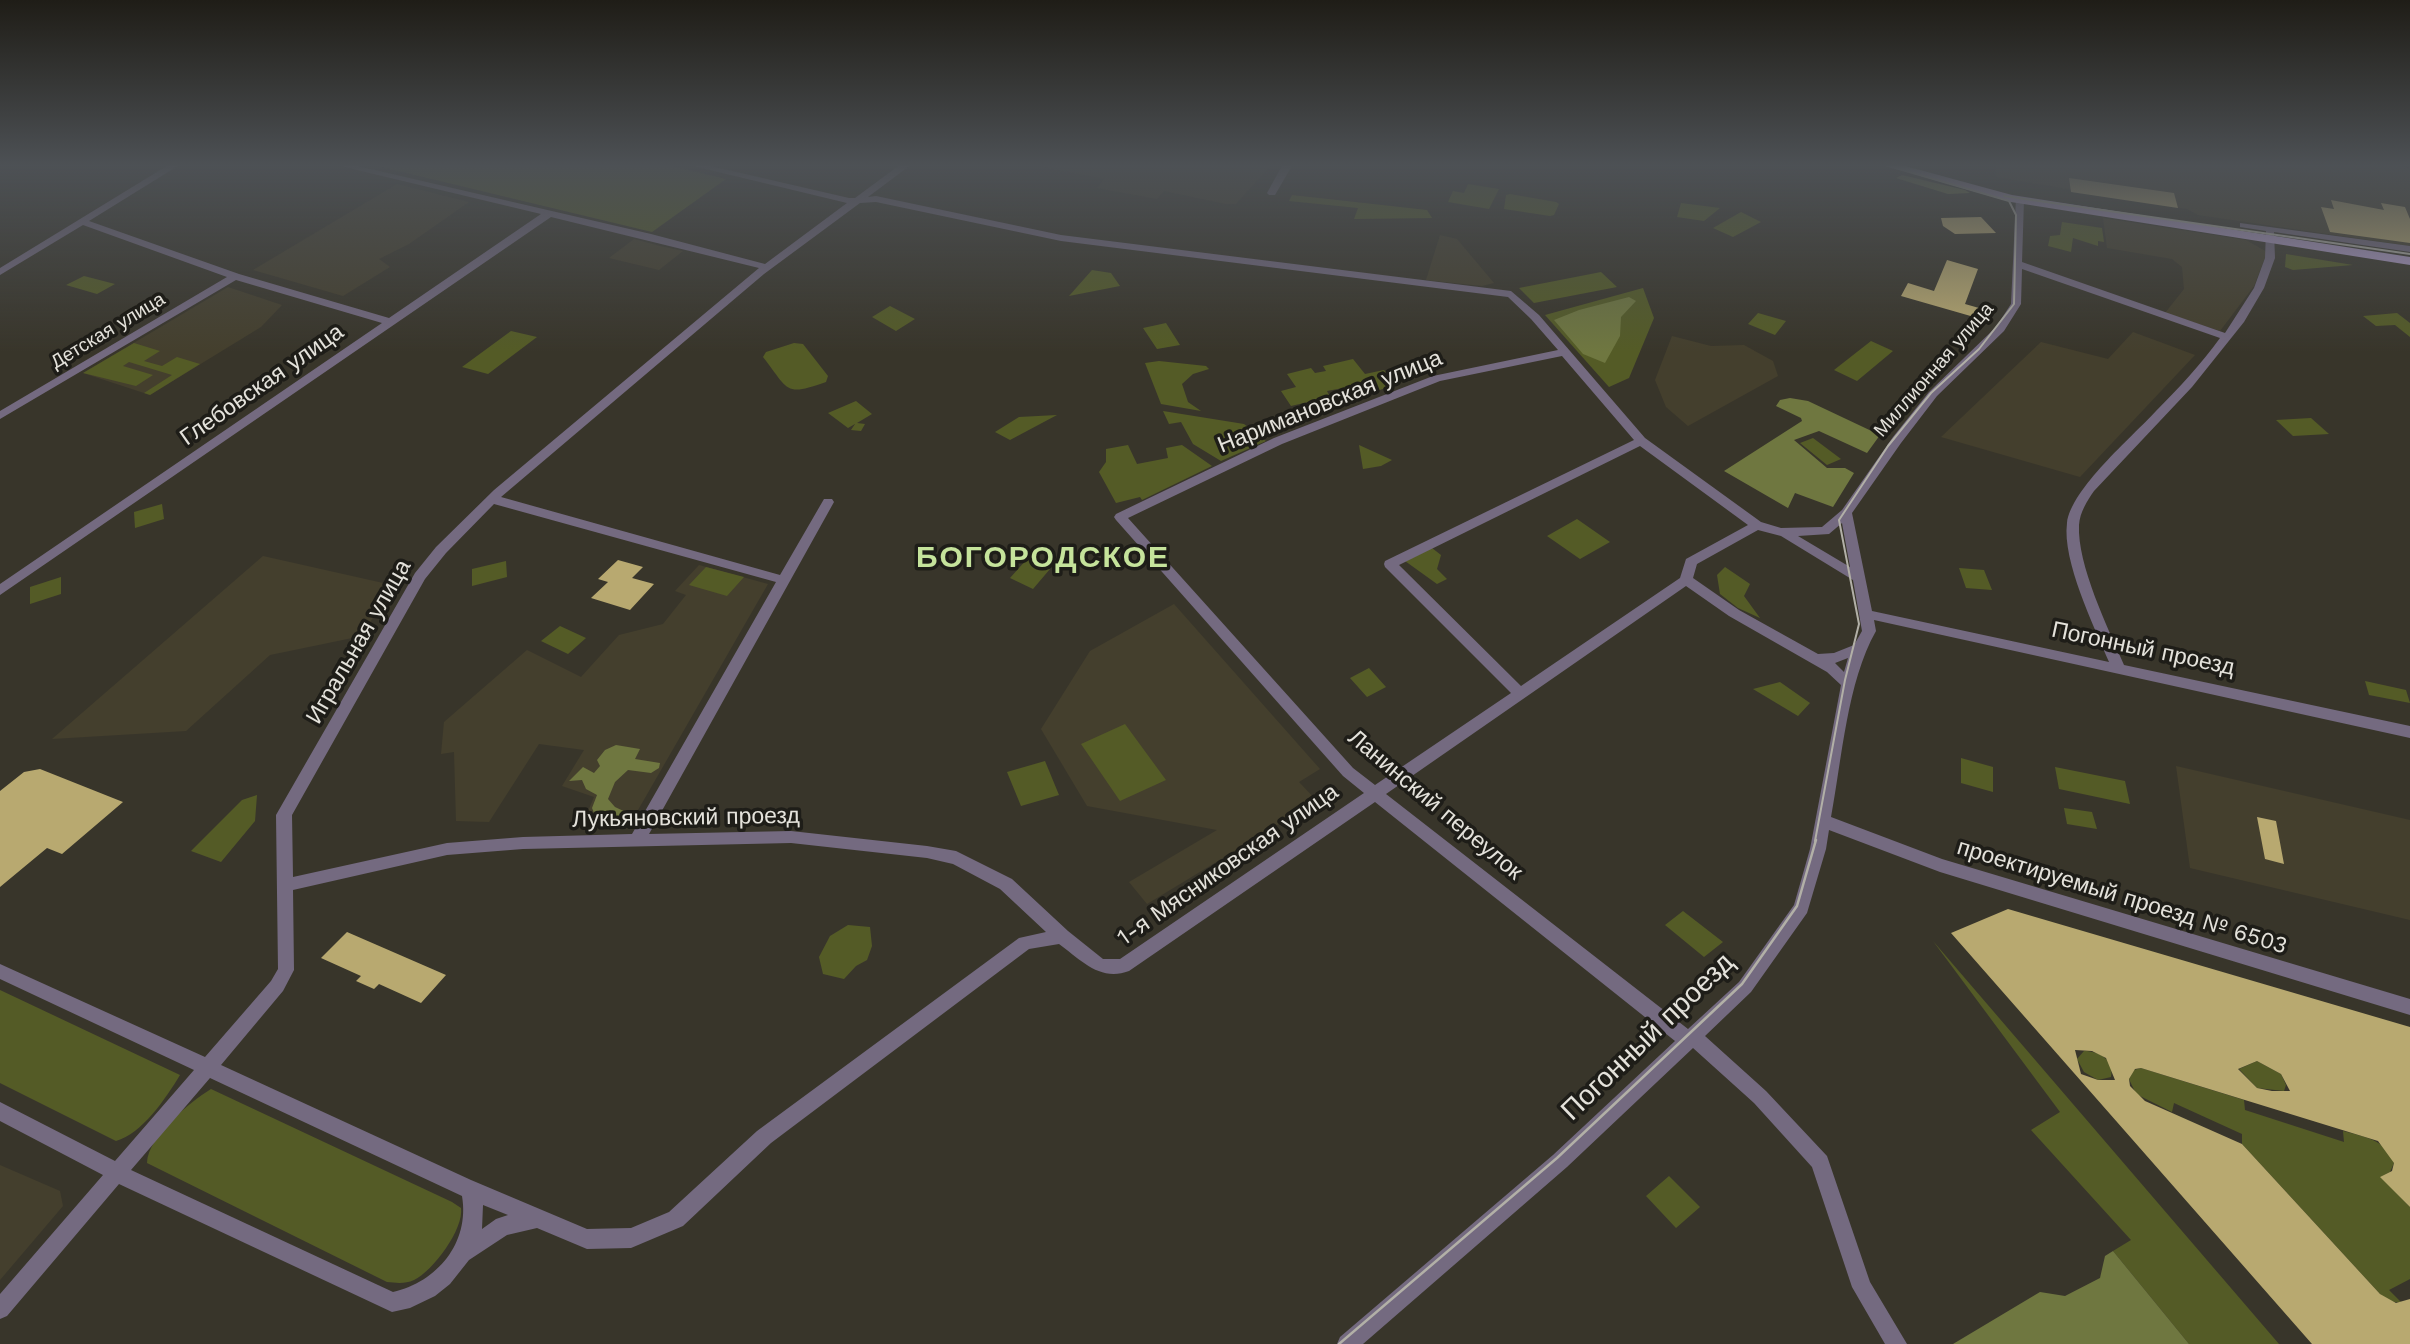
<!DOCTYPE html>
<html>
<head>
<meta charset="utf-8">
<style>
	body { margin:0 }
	canvas { display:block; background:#38352a }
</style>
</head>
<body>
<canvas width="2410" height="1344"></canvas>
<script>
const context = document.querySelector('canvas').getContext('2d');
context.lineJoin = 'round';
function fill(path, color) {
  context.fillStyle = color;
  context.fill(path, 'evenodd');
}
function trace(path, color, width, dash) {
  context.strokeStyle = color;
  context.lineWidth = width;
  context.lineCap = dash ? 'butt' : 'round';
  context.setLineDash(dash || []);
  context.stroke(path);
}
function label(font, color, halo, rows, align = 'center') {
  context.font = font + ' "Work Sans",sans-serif';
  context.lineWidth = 7;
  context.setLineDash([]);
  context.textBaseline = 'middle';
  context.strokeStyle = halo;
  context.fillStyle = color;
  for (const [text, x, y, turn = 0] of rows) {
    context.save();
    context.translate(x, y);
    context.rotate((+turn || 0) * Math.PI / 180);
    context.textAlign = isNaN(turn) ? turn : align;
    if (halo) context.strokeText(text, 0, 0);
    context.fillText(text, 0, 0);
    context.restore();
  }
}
fill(new Path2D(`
	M 1029,164 L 1260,164 L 1270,166 L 1236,204 L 1226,204 L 1164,191 L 1157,199 L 1097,188 L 1104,179 Z
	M 1995,164 L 2389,164 L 2410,168 L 2410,246 L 2198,215 L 2187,209 L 1996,177 Z
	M 397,184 L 469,202 L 409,244 L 379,259 L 390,267 L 343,296 L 253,270 Z
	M 2103,218 L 2246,240 L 2267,252 L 2254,286 L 2220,331 L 2165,313 L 2184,289 L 2182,267 L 2172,259 L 2107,248 Z
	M 1440,235 L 1457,239 L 1494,283 L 1482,286 L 1426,280 Z
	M 634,239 L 660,246 L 683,251 L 659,270 L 609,258 Z
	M 228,287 L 282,305 L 261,327 L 150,395 L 83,373 Z
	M 2133,332 L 2195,355 L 2080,477 L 1941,437 L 2041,342 L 2108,359 Z
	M 1672,336 L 1711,346 L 1744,345 L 1773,361 L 1778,376 L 1688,426 L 1666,407 L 1655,380 Z
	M 263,556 L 392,585 L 362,636 L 270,655 L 186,731 L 52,739 Z
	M 699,565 L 768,584 L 634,817 L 586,816 L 594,797 L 562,786 L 584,750 L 539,744 L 489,822 L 456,821 L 454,752 L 441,754 L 444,722 L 527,650 L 581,677 L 619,635 L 663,624 L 686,595 L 675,591 Z
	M 1174,604 L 1320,769 L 1299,782 L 1317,801 L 1147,904 L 1129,882 L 1217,830 L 1087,806 L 1041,729 L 1090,651 Z
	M 2176,766 L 2410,820 L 2410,920 L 2190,868 Z
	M 0,1165 L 60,1191 L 63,1206 L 0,1280 Z`), '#443f2d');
fill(new Path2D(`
	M 369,164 L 663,164 L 726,179 L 652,232 Z
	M 1468,184 L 1499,189 L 1489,209 L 1448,202 L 1453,191 L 1464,193 Z
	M 1510,194 L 1556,202 L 1559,204 L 1554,215 L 1550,216 L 1504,209 L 1506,195 Z
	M 1292,195 L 1427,210 L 1432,218 L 1354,219 L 1358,208 L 1289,201 Z
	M 1681,203 L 1720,208 L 1704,221 L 1677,217 Z
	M 1741,212 L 1761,222 L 1733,237 L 1713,228 Z
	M 2062,222 L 2102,228 L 2104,242 L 2098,241 L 2098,246 L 2073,238 L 2071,252 L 2048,246 L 2050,236 L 2060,235 Z
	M 2286,254 L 2353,265 L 2293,270 L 2285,267 Z
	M 1092,270 L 1111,273 L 1120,286 L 1069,296 Z
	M 1601,272 L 1617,287 L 1534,303 L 1519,288 Z
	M 84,276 L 115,284 L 97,294 L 66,285 Z
	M 1643,288 L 1654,318 L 1629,378 L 1609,387 L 1545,315 Z
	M 890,306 L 915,319 L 896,331 L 872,317 Z
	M 1758,313 L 1786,321 L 1775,335 L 1748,324 Z
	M 2397,313 L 2410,323 L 2410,337 L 2395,325 L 2376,326 L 2363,316 Z
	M 1166,323 L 1180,345 L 1157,349 L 1143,328 Z
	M 511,331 L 537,337 L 488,374 L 462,367 Z
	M 1871,341 L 1893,351 L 1857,381 L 1834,370 Z
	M 134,343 L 160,351 L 144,361 L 162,366 L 177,357 L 200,364 L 150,395 L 144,393 L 172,375 L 129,362 L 123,366 L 153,375 L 136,386 L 83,373 Z
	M 794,343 L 803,344 L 828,376 L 826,382 C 784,397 789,390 763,357 L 766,352 Z
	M 1353,359 L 1365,374 L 1384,370 L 1396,384 L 1353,400 L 1343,388 L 1327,391 L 1330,397 L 1291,406 L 1281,391 L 1296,387 L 1287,374 L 1311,368 L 1315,373 L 1326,371 L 1323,366 Z
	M 1159,361 L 1206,366 L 1209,369 L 1193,374 L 1182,384 L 1188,402 L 1201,411 L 1161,404 L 1145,363 Z
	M 856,401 L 872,414 L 857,423 L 865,424 L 861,431 L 851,430 L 855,424 L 848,428 L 828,413 Z
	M 1163,411 L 1244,424 L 1266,441 L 1221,461 L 1193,444 L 1181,422 L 1169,424 Z
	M 1057,415 L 1010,440 L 995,432 L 1019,417 Z
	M 2311,418 L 2329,434 L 2293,436 L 2276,420 Z
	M 1813,438 L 1841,459 L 1827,465 L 1800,443 Z
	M 1128,445 L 1137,464 L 1168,458 L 1166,448 L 1182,445 L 1212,466 L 1142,500 L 1140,497 L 1116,503 L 1099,472 L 1106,462 L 1106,449 Z
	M 1359,445 L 1392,460 L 1381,466 L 1363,469 Z
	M 162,504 L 164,519 L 135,528 L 134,512 Z
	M 1577,519 L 1610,542 L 1580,559 L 1547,536 Z
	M 1432,548 L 1441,555 L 1437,569 L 1447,579 L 1437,584 L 1405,561 Z
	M 1027,559 L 1050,569 L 1033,589 L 1010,578 Z
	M 506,561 L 507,577 L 472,586 L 472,569 Z
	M 706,567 L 744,577 L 727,596 L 689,585 Z
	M 1725,567 L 1750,584 L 1744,596 L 1760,618 L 1738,608 L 1720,594 L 1717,575 Z
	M 1959,568 L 1984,570 L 1992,590 L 1966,588 Z
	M 61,577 L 61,594 L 30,604 L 30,587 Z
	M 560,626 L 586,638 L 568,654 L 541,641 Z
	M 1369,668 L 1386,687 L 1367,697 L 1350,678 Z
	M 2365,681 L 2406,690 L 2410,703 L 2369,695 Z
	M 1780,682 L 1810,703 L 1798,716 L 1753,689 Z
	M 1125,724 L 1166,780 L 1120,801 L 1081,744 Z
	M 1961,758 L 1993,767 L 1993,792 L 1961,783 Z
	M 1045,761 L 1059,795 L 1021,806 L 1007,772 Z
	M 2055,767 L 2125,781 L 2130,804 L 2059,789 Z
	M 257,795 L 255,821 L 221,862 L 191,851 L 242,800 Z
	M 2064,808 L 2092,812 L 2097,829 L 2067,824 Z
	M 1683,911 L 1723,942 L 1704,957 L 1665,925 Z
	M 848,925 L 870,927 L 872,946 L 867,960 L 856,966 L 844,979 L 823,974 L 819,957 L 830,936 Z
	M 1933,941 L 2279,1344 L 2189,1344 L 2113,1251 L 2131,1240 L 2031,1130 L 2060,1112 Z
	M 0,990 L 180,1075 C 166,1098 142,1134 116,1141 L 0,1083 Z
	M 2084,1051 C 2099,1051 2115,1060 2111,1077 L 2098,1080 L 2084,1072 L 2077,1059 Z
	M 2257,1061 L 2281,1074 L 2286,1085 L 2284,1091 L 2257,1088 L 2239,1069 Z
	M 2141,1068 L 2244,1100 L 2245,1110 L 2344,1142 L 2343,1131 C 2364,1137 2386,1139 2394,1163 L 2390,1172 L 2381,1177 L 2410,1207 L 2410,1279 L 2389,1290 L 2402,1303 L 2388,1301 L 2380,1294 L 2242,1144 L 2242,1134 L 2174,1103 L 2172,1112 L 2136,1094 L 2129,1079 L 2134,1070 Z
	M 211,1089 L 452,1202 L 461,1208 C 464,1229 433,1271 414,1280 C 405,1284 397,1283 387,1282 L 147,1163 C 148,1136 190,1102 211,1089 Z
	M 1669,1176 L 1700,1207 L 1676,1228 L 1646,1196 Z`), '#545b26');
fill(new Path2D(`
	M 1902,175 L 1965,190 L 1970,193 L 1948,194 L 1896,178 Z
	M 1629,297 L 1636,301 L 1621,317 L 1620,336 L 1605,363 L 1583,354 L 1554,320 L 1579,310 Z
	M 1790,398 L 1808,401 L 1880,435 L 1867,453 L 1819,431 L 1794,440 L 1827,468 L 1845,468 L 1854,473 L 1833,507 L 1795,493 L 1788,508 L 1724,471 L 1802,421 L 1801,418 L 1776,406 L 1780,400 Z
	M 616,745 L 640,749 L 635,759 L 660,763 L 659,768 L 651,773 L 628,770 L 615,782 L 608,799 L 615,807 L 632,815 L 625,819 L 594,813 L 592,808 L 597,795 L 586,789 L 582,780 L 569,781 L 583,767 L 594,773 L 600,766 L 597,760 L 605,750 Z
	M 2113,1251 L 2189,1344 L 1953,1344 L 2040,1292 L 2065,1296 L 2100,1278 L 2105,1256 Z`), '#6f7740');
fill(new Path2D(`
	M 2069,178 L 2174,193 L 2178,208 L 2071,192 Z
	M 2331,200 L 2384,210 L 2381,203 L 2405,207 L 2410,219 L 2410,243 L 2330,232 L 2321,207 L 2334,209 Z
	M 1981,217 L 1996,233 L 1955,234 L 1943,226 L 1941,218 Z
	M 1947,260 L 1978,269 L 1965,304 L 1993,312 L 1988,321 L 1901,296 L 1908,283 L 1934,291 Z
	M 618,560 L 643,567 L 632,578 L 654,584 L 630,610 L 591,598 L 608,582 L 598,579 Z
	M 40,769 L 123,802 L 62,854 L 47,848 L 0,887 L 0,791 L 24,772 Z
	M 2257,817 L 2276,821 L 2284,864 L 2265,859 Z
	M 2008,909 L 2410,1027 L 2410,1207 L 2380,1177 L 2392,1171 L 2394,1163 L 2378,1141 L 2141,1068 L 2135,1069 L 2129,1079 L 2130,1086 L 2145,1101 L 2242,1144 L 2380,1294 L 2396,1303 L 2410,1299 L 2410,1344 L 2312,1344 L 1951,933 ZM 2075,1050 L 2092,1051 L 2106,1058 L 2115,1080 L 2098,1080 L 2081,1074 ZM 2257,1061 L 2281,1074 L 2290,1091 L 2272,1091 L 2257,1088 L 2238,1069 Z
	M 347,932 L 446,975 L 421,1003 L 379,984 L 374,989 L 356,981 L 361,976 L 321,958 Z`), '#b8a970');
fill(new Path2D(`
	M 170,164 L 181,164 L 89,221 L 239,274 L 389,318 L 541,214 L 332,164 L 349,164 L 651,234 L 765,264 L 847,203 L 685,164 L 702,164 L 849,198 L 855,198 L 901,164 L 912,164 L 868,197 L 876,196 L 1061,235 L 1511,291 L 1539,315 L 1645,438 L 1761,522 L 1781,528 L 1822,527 L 1842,510 L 1893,437 L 1929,392 L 1996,327 L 2011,304 L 2016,198 L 2024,200 L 2022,262 L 2225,333 L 2254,288 L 2265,258 L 2266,231 L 2240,227 L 2240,223 L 2410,246 L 2410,252 L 2274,232 L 2275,258 L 2264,288 L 2244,322 L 2192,387 L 2094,491 C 2087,501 2080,512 2079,525 C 2077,565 2108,628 2124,665 L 2410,726 L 2410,738 L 1874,620 L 1876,631 C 1847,682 1842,759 1831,817 L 1942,859 L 2410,999 L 2410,1015 L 1940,872 L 1829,830 L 1826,849 L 1807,913 L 1751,992 L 1705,1036 L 1766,1091 L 1827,1156 L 1870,1282 L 1907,1344 L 1885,1344 L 1852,1287 L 1812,1167 L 1754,1103 L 1693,1048 L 1567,1167 L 1363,1344 L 1337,1344 L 1340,1337 L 1553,1155 L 1675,1041 L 1375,802 L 1129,971 C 1100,982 1081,960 1059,944 L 1029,949 L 771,1143 L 683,1226 L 631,1248 L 587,1249 L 537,1228 L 507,1235 L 469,1260 L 450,1284 L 435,1296 L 410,1308 L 392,1312 L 119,1184 L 7,1316 L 0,1319 L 0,1294 L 103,1175 L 0,1121 L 0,1102 L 115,1161 L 194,1070 L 0,979 L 0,964 L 205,1057 L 271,981 L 278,969 L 276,815 L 415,573 L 436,547 L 494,490 L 759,268 L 551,217 L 0,595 L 0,584 L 382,323 L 236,280 L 0,419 L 0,411 L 227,277 L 83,225 L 0,275 L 0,268 ZM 876,202 L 1061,241 L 1508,297 L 1531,319 L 1558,350 L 1433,376 L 1274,438 L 1116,514 L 1114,517 L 1116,520 L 1343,776 L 1364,793 L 1120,959 L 1103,959 L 1068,931 L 1012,879 L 956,851 L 927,846 L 791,831 L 649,834 L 834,502 L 832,499 L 824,499 L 780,575 L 501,497 L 764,274 L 860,203 ZM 2022,269 L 2220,338 C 2201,364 2179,388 2156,411 C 2132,437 2071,489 2067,523 C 2062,561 2094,626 2109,662 L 1872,611 L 1852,513 L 1901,443 L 1937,396 L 2004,331 L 2021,304 ZM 1562,356 L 1634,440 L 1385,561 L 1384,564 L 1385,567 L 1511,693 L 1375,785 L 1353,768 L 1128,518 L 1282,444 L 1440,381 ZM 1640,446 L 1748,525 L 1686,559 L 1680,578 L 1521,686 L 1399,565 ZM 494,504 L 776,582 L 632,834 L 523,837 L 447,843 L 293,877 L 292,815 L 425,579 L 446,553 ZM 1842,523 L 1850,567 L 1798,536 L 1829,534 ZM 1758,530 L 1781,536 L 1853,580 L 1862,631 L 1854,645 L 1834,653 L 1818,654 L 1739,610 L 1693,578 L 1697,564 ZM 1686,586 L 1729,616 L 1827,672 L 1841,685 L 1810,849 L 1794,905 L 1739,982 L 1688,1029 L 1386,794 ZM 1848,658 L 1844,672 L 1835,663 ZM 791,843 L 927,858 L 953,864 L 1000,889 L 1046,932 L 1019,938 L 757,1131 L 669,1212 L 631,1228 L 587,1229 L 471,1180 L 221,1065 L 283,991 L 294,970 L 293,890 L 447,855 L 523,849 ZM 210,1078 L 462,1196 C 470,1243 437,1282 393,1292 L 131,1170 ZM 483,1205 L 508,1215 L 496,1219 L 482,1229 Z
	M 1283,164 L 1293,164 L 1275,195 L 1269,195 L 1267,193 Z`), '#746a80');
fill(new Path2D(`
	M 1879,164 L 1898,164 L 2012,195 L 2410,257 L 2410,265 L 2011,202 Z`), '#b19dc9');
trace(new Path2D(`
	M 2004,196 L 2410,254
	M 1815,841 L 1845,680 L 1859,624 L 1839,520 L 1888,446 L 1931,393 L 1979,349 L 2014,304 L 2016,215 L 2009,201 L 1882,164`), '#b2b0a7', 2);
trace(new Path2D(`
	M 1339,1344 L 1557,1158 L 1742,984 L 1797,906 L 1816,840`), '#b2b0a7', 2.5);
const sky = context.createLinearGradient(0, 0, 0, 352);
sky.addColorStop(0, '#1f1d17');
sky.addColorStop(0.47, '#4d5155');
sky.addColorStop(1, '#4d515500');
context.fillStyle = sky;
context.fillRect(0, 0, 2410, 352);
label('19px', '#e4e2db', '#1e1d18', [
	["Детская улица",108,331,-31],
	["Миллионная улица",1934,370,-49]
]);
label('23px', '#e4e2db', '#1e1d18', [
	["Глебовская улица",262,385,-35],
	["Наримановская улица",1330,402,-22],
	["Игральная улица",359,642,-60],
	["Погонный проезд",2143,649,12],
	["Ланинский переулок",1435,805,40],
	["Лукьяновский проезд",686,818,-1],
	["1-я Мясниковская улица",1228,865,-35],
	["проектируемый проезд № 6503",2122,897,17]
]);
label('28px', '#e4e2db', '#1e1d18', [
	["Погонный проезд",1648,1037,-44]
]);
context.letterSpacing = '2px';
label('bold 30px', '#c5e39b', '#1e1d18', [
	["БОГОРОДСКОЕ",1043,558]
]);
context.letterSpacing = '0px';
</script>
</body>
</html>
